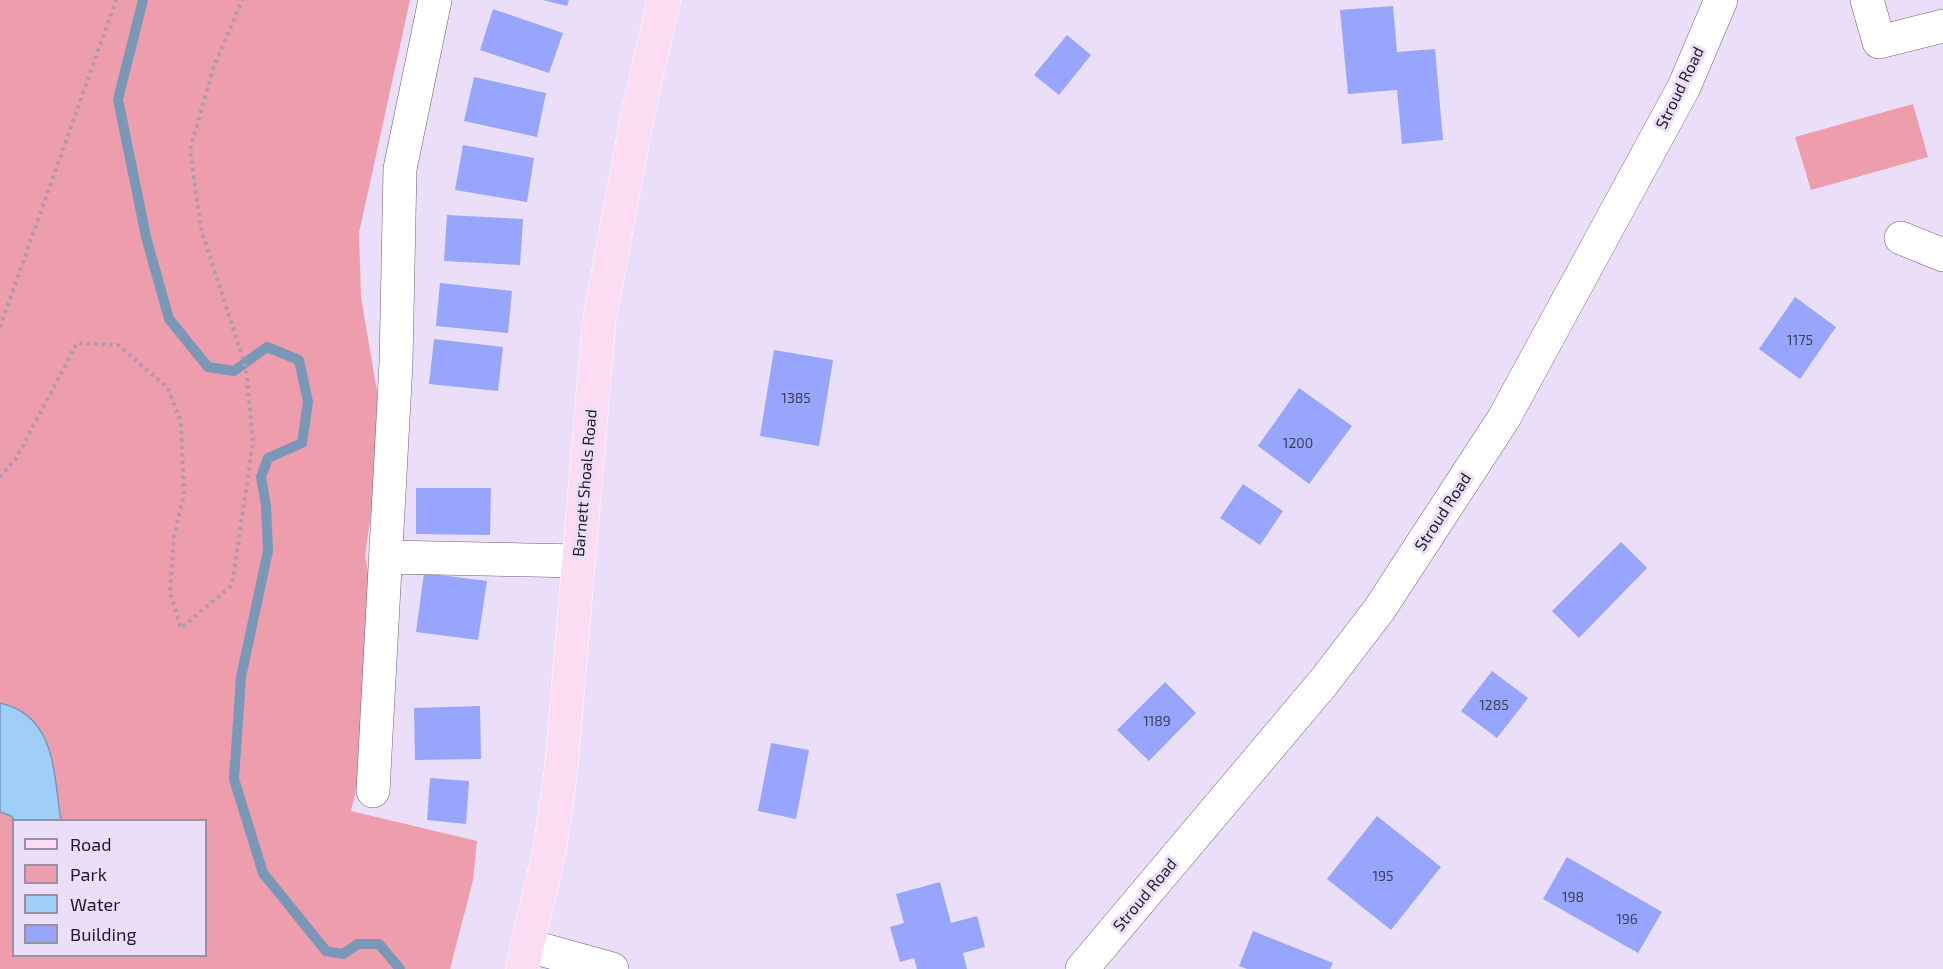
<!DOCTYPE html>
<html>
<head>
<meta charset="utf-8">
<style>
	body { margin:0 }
	#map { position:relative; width:1943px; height:969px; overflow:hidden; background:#ebdef9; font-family:"Exo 2",sans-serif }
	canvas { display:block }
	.legend { position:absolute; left:12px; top:819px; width:195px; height:138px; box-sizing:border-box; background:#ebdef9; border:2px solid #9a90a4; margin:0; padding:8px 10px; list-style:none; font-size:18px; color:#201b24 }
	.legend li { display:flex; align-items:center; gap:12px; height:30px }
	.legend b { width:30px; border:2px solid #9a90a4 }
</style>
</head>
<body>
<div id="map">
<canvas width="1943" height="969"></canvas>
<ul class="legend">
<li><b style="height:8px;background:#fbdcf2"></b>Road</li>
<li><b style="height:16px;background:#ed9dab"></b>Park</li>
<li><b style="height:16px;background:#9fcef8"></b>Water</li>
<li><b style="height:16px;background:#97a5fd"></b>Building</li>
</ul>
</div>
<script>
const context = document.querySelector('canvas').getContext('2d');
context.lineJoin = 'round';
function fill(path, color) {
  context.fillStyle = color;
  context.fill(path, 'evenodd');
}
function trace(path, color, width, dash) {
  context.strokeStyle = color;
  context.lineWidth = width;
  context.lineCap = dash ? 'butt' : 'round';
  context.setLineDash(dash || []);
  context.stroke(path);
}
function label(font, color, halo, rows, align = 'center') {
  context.font = font + ' "Exo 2",sans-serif';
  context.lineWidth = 6;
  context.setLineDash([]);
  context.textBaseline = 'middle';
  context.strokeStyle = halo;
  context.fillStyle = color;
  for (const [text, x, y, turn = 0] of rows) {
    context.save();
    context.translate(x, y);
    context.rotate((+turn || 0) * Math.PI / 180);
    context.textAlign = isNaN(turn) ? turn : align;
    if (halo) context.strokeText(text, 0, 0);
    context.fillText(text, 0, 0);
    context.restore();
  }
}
fill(new Path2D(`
	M 0,0 L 410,0 L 359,233 L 361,297 L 383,427 L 365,556 L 373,598 L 367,742 L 351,811 L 477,841 L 473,880 L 450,969 L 0,969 ZM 14,820 L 206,820 L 206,956 L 14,956 Z
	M 1913,104 L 1928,157 L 1811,190 L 1795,137 Z`), '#ed9dab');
const water = new Path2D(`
	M 0,703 C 57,716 53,774 61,820 L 14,820 L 11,816 L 0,812 Z`);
fill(water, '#9fcef8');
trace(water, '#7998b8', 1.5);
trace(new Path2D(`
	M 143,0 L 118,99 L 146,237 L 169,319 L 208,367 L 234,371 L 267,347 L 299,360 L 308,402 L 302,443 L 268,458 L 261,477 L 266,506 L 268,551 L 241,677 L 234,779 L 263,873 L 326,951 L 343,954 L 358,944 L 379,944 L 400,969`), '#7998b8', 10);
fill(new Path2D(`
	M 543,0 L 569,0 L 567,6 Z
	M 1393,6 L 1397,52 L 1435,49 L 1443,140 L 1402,144 L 1397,90 L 1348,94 L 1340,10 Z
	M 493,9 L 563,33 L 549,73 L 480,50 Z
	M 1067,35 L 1091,55 L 1059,95 L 1034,75 Z
	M 474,77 L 546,93 L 537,137 L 464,121 Z
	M 463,145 L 534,158 L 527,202 L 455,190 Z
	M 447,215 L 523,219 L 520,265 L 444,261 Z
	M 440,283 L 512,291 L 508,333 L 436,326 Z
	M 1795,297 L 1836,327 L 1800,379 L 1759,349 Z
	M 434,339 L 503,347 L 498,391 L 429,384 Z
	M 774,350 L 833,360 L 819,446 L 760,436 Z
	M 1299,388 L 1352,426 L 1309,484 L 1258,446 Z
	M 1243,484 L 1283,511 L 1260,545 L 1220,518 Z
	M 416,488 L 491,488 L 490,535 L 416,534 Z
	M 1621,542 L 1647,568 L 1579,638 L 1552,611 Z
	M 424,573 L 487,581 L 478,640 L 416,632 Z
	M 1492,671 L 1528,698 L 1497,738 L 1461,711 Z
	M 1165,682 L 1196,713 L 1149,761 L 1117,730 Z
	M 480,706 L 481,759 L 415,760 L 414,708 Z
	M 771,743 L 809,750 L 796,819 L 758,811 Z
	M 430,778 L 469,781 L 466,824 L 427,820 Z
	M 1377,816 L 1441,867 L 1391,930 L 1327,879 Z
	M 1567,857 L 1662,912 L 1638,953 L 1543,899 Z
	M 940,882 L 951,923 L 977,916 L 985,947 L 963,953 L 967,969 L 917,969 L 914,958 L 900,962 L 890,927 L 904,923 L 896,894 Z
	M 1253,931 L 1333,963 L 1330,969 L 1247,969 L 1239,966 Z`), '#97a5fd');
const minor = new Path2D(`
	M 1867,0 L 1879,42 L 1943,26
	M 1901,238 L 1943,255
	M 387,557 L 578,561
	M 373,791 L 396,363 L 400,169 L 435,0
	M 529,946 L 612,969
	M 1082,969 L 1323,683 L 1379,610 L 1504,418 L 1684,87 L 1721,0`);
const major = new Path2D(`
	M 522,969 L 550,848 L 561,770 L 599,322 L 638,113 L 664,0`);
trace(minor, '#6b6077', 34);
trace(major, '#fff', 34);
trace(new Path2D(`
	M 0,327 L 116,0
	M 0,477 L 17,457 L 77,343 L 118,345 L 168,388 L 181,422 L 184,494 L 174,536 L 170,593 L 181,628 L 232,585 L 253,442 L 246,368 L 201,229 L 190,150 L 213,69 L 242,0`), '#a79db2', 4, [3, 4.5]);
trace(minor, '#fff', 33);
trace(major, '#fbdcf2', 33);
label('14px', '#3e3e5a', null, [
	["1175",1800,340],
	["1385",796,398],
	["1200",1298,443],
	["1285",1494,705],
	["1189",1157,721],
	["195",1383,876],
	["198",1573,897],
	["196",1627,919]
]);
label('16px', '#201b24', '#ebdef9', [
	["Stroud Road",1680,88,-64],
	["Barnett Shoals Road",585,483,-85],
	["Stroud Road",1443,512,-57],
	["Stroud Road",1145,895,-50]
]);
</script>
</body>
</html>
